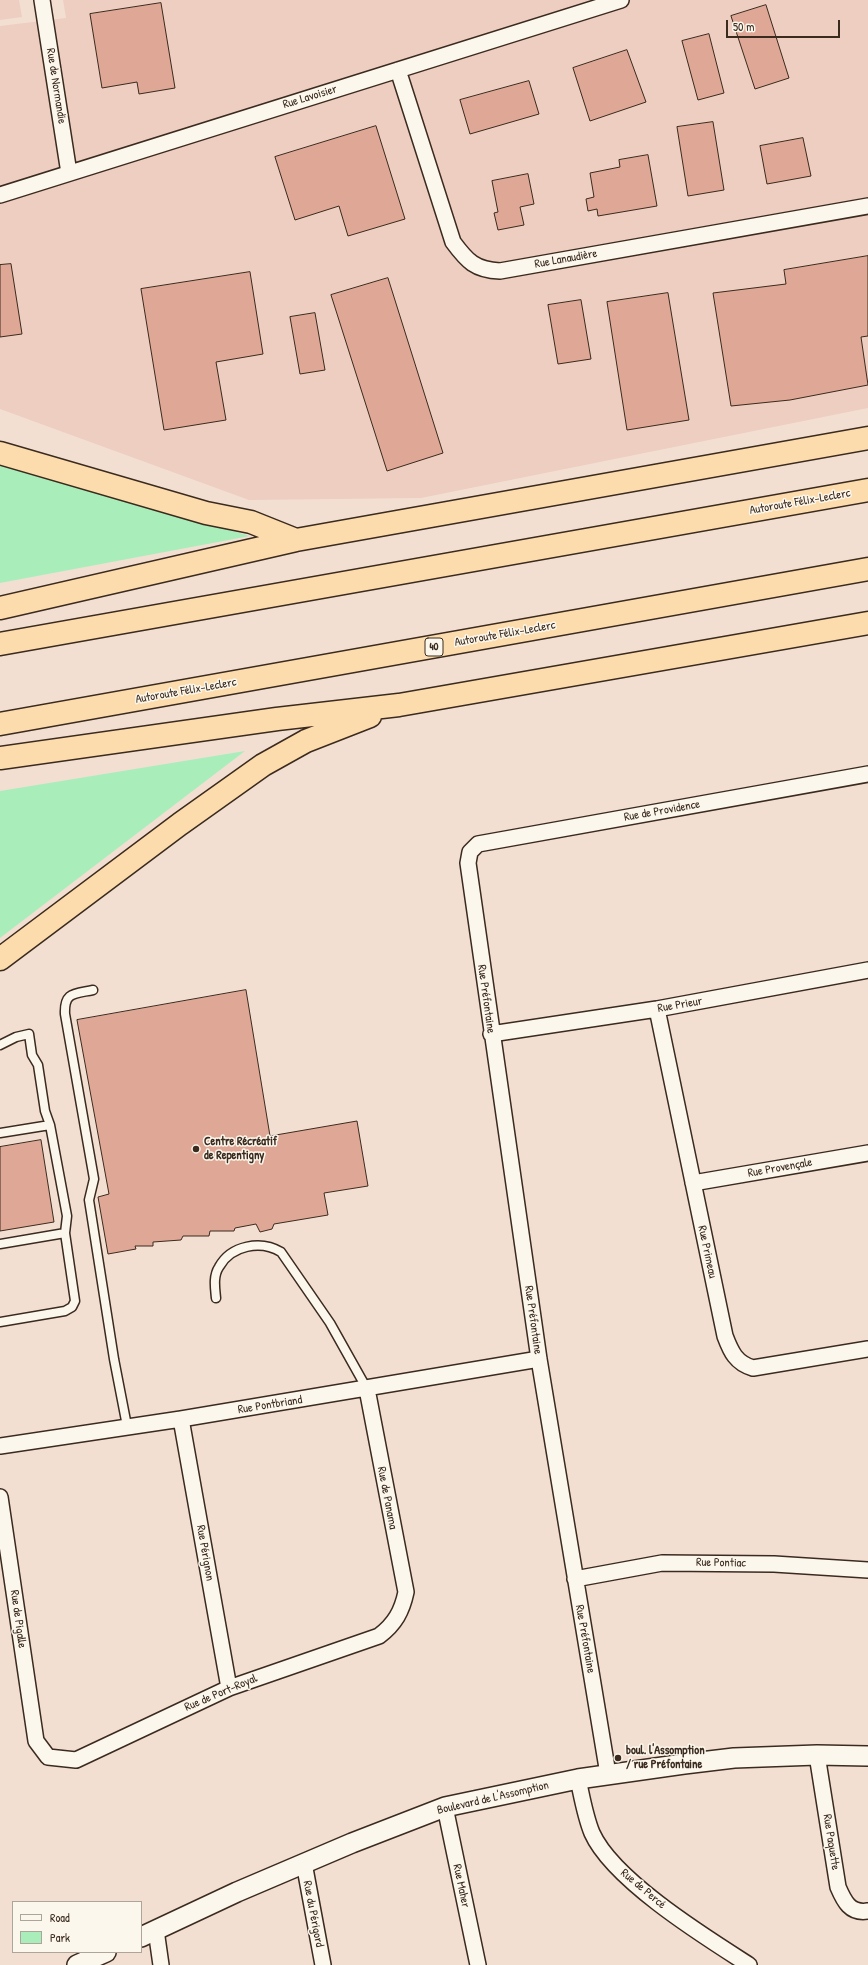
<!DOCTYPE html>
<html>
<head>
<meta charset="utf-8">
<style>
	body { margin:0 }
	#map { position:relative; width:868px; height:1965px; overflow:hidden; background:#f3dfd2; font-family:"Patrick Hand",sans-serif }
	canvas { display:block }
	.legend { position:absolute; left:12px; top:1901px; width:130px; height:52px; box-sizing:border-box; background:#fbf7ec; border:1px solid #aea59a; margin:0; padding:5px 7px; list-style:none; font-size:12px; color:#3b2a1e }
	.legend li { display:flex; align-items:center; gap:8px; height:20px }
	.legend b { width:20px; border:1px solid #aea59a }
	.scale { position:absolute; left:726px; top:20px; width:114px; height:18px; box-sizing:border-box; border:2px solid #3b2a1e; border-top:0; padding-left:5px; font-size:12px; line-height:14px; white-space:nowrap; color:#3b2a1e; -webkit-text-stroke:3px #fbf7ec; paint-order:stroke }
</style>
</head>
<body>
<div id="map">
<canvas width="868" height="1965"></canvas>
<ul class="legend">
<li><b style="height:5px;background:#fbf7ec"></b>Road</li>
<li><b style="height:11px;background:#a9eeba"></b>Park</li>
</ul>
<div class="scale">50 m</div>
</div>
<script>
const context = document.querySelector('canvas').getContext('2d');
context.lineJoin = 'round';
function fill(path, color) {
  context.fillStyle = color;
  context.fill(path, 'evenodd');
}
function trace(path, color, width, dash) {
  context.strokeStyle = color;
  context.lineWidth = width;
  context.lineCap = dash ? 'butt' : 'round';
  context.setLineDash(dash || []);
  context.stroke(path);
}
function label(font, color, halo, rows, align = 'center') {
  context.font = font + ' "Patrick Hand",sans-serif';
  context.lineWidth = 3;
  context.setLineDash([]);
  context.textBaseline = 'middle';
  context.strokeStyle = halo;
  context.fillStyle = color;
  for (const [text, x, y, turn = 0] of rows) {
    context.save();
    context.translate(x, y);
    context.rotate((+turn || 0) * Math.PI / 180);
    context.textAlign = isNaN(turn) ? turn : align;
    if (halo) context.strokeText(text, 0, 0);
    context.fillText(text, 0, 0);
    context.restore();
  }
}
fill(new Path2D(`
	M 0,0 L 19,0 L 22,17 L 0,20 Z
	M 63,0 L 868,0 L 868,408 L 421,498 L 249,500 L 0,409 L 0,26 L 66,18 Z`), '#edcec0');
fill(new Path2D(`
	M 0,463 L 250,536 L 0,583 Z
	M 245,751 L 0,938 L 0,791 Z`), '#a9eeba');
const building = new Path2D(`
	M 161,3 L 175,88 L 139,94 L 137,82 L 102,88 L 90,14 Z
	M 766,5 L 789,78 L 755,89 L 731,16 Z
	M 709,34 L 724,93 L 698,100 L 682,41 Z
	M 627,50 L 646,102 L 590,121 L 573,68 Z
	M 529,81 L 539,114 L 470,134 L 460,100 Z
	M 713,122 L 724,190 L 688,196 L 677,127 Z
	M 376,126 L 405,219 L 348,236 L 339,206 L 295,220 L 275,157 Z
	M 803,138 L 811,176 L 767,184 L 760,146 Z
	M 648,155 L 657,206 L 598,216 L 597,209 L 588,211 L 586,199 L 594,197 L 590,173 L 620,167 L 619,160 Z
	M 528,174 L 534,204 L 520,207 L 524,225 L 498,230 L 494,213 L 498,212 L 492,181 Z
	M 868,256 L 868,336 L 861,337 L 868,385 L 790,400 L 731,406 L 713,293 L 786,284 L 784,270 Z
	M 11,264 L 22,334 L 0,337 L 0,265 Z
	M 250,272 L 263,354 L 216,362 L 226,420 L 164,430 L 141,289 Z
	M 388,278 L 443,453 L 387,471 L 331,295 Z
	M 668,293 L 689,420 L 627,430 L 607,302 Z
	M 581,300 L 591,359 L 558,364 L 548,305 Z
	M 315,313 L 325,370 L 300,374 L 290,317 Z
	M 246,990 L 270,1136 L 357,1121 L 368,1186 L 324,1193 L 328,1215 L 274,1224 L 272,1229 L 260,1232 L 256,1224 L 235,1228 L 234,1231 L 210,1231 L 209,1236 L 183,1236 L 181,1240 L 153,1242 L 153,1246 L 135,1246 L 136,1249 L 108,1254 L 98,1197 L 109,1194 L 77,1020 Z
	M 41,1140 L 54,1222 L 0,1231 L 0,1147 Z`);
fill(building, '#dfa896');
trace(building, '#3b2a1e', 1);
const service = new Path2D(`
	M 93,990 C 74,994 64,992 65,1014 L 94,1179 L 89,1200 L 114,1359 L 127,1426
	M 0,1045 L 16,1037 L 29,1034 L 32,1055 L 38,1065 L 45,1111 L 50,1125
	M 0,1133 L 50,1125 L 67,1216 L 65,1233
	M 0,1244 L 65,1233 L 75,1301 L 72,1307 L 65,1311 L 0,1322
	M 216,1298 C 215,1288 213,1276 219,1267 C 231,1245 261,1240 281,1252 L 330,1323 L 367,1389`);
const minor = new Path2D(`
	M 42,0 L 69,173
	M 398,70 L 453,242 C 467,261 475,270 500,271 L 868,206
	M 0,195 L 621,0
	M 657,1009 L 725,1336 C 731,1352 736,1363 753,1368 L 868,1349
	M 491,1034 L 657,1009 L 868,970
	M 693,1183 L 868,1153
	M 181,1419 L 229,1688
	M 0,1446 L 181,1419 L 539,1359
	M 0,1497 L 36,1741 L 48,1757 L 76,1760 L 229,1688 L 379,1636 C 395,1624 402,1611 406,1592 L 367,1389
	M 575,1579 L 662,1563 L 774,1564 L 868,1570
	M 817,1755 L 838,1887 C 844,1901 850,1914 868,1911
	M 608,1774 L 539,1359 L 468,863 L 470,852 L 478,844 L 868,774
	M 578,1779 C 582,1797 585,1816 592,1833 C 613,1880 705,1937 749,1965
	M 445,1807 L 478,1965
	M 304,1863 L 323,1965
	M 156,1930 L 161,1965`);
const tertiary = new Path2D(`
	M 141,1937 L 237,1892 L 352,1843 L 445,1807 L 578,1779 L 684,1764 L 734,1758 L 817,1755 L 868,1756
	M 77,1965 L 106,1952`);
const motorway = new Path2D(`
	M 0,453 L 206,513 L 251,522 L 296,540
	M 0,608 L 296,540 L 868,438
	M 0,644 L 868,490
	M 0,724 L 868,569
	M 0,758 L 277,719 L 399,705 L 868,623
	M 0,959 L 180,824 L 263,765 L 306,741 L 370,716`);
trace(service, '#3b2a1e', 11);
trace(minor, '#3b2a1e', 18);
trace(tertiary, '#3b2a1e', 22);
trace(motorway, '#3b2a1e', 25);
trace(service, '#fbf7ec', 8);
trace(minor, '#fbf7ec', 15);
trace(tertiary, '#fbf7ec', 19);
trace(motorway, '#fcdcac', 22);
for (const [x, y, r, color] of [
	[196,1149,4,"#3b2a1e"],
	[618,1758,4,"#3b2a1e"]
]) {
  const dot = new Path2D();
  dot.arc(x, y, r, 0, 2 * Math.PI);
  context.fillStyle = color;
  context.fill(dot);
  trace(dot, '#fbf7ec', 1.5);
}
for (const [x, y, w] of [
	[434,647,18]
]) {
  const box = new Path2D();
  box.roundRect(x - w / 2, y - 9, w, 18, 3);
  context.fillStyle = '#fbf7ec';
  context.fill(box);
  trace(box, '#3b2a1e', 1);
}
label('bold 11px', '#3b2a1e', null, [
	["40",434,647]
]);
label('12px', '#3b2a1e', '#fbf7ec', [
	["Rue de Normandie",56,86,81],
	["Rue Lavoisier",310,97,-17],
	["Rue Lanaudière",566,259,-10],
	["Autoroute Félix-Leclerc",800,502,-10],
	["Autoroute Félix-Leclerc",505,634,-10],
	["Autoroute Félix-Leclerc",186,691,-10],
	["Rue de Providence",662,811,-10],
	["Rue Préfontaine",486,999,82],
	["Rue Prieur",680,1005,-10],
	["Rue Provençale",780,1168,-10],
	["Rue Primeau",707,1252,78],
	["Rue Préfontaine",533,1320,82],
	["Rue Pontbriand",270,1405,-9],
	["Rue de Panama",387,1498,79],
	["Rue Pérignon",205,1553,80],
	["Rue Pontiac",721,1563,1],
	["Rue de Pigalle",18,1619,82],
	["Rue Préfontaine",585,1639,80],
	["Rue de Port-Royal",221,1693,-23],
	["Boulevard de L'Assomption",493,1798,-13],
	["Rue Paquette",831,1842,81],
	["Rue Maher",461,1886,78],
	["Rue de Percé",643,1889,40],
	["Rue du Périgord",313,1914,79]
]);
label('bold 12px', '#3b2a1e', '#fbf7ec', [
	["Centre Récréatif",204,1142],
	["de Repentigny",204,1156],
	["boul. l'Assomption",626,1751],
	["/ rue Préfontaine",626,1765]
], 'left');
</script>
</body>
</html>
